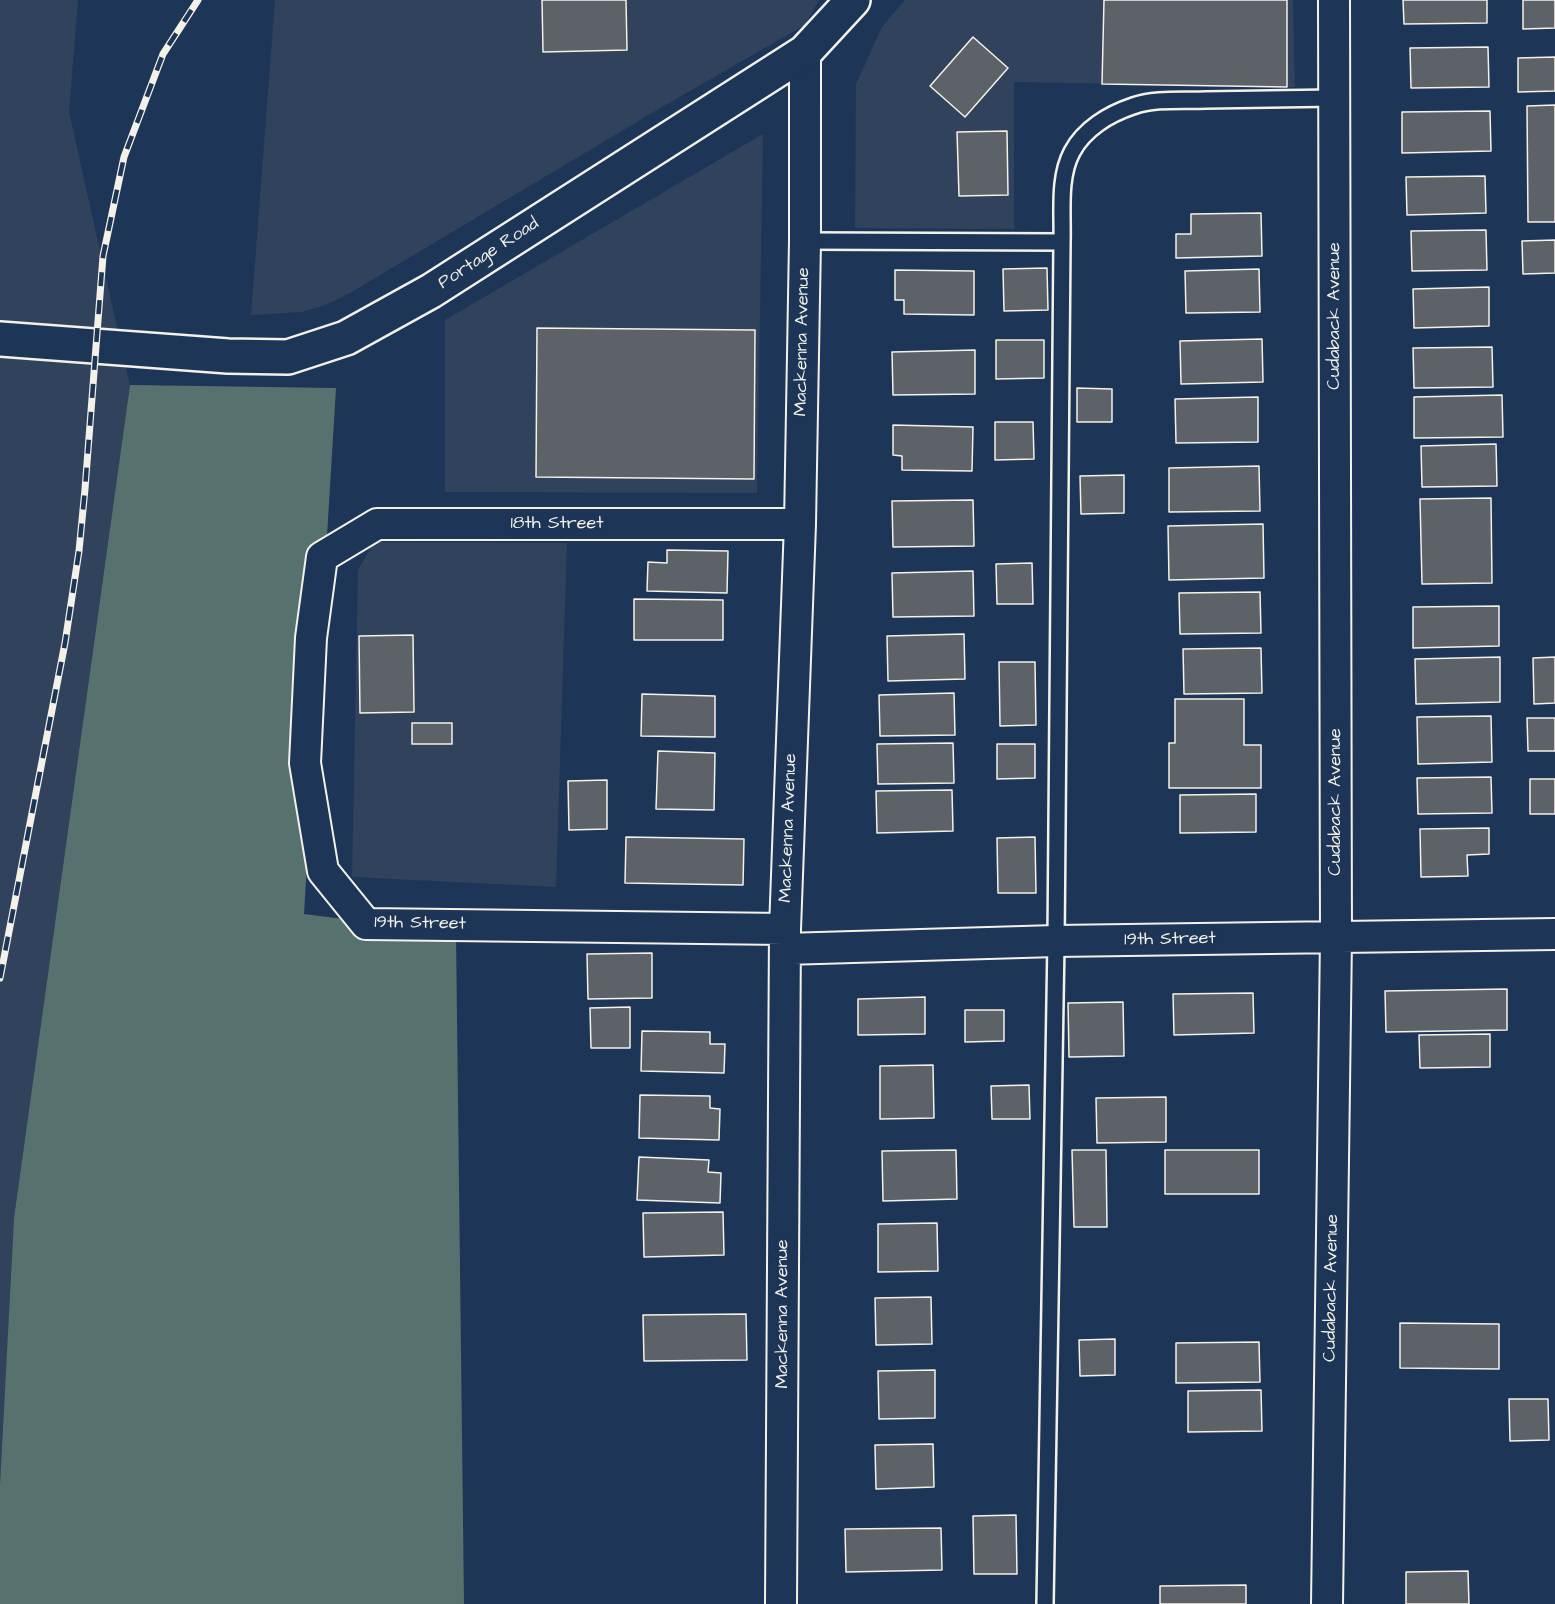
<!DOCTYPE html>
<html>
<head>
<meta charset="utf-8">
<style>
	body { margin:0 }
	canvas { display:block; background:#1d3557 }
</style>
</head>
<body>
<canvas width="1555" height="1604"></canvas>
<script>
const context = document.querySelector('canvas').getContext('2d');
context.lineJoin = 'round';
function fill(path, color) {
  context.fillStyle = color;
  context.fill(path, 'evenodd');
}
function trace(path, color, width, dash) {
  context.strokeStyle = color;
  context.lineWidth = width;
  context.lineCap = dash ? 'butt' : 'round';
  context.setLineDash(dash || []);
  context.stroke(path);
}
function label(font, color, halo, rows, align = 'center') {
  context.font = font + ' "Architects Daughter",sans-serif';
  context.lineWidth = 5;
  context.setLineDash([]);
  context.textBaseline = 'middle';
  context.strokeStyle = halo;
  context.fillStyle = color;
  for (const [text, x, y, turn = 0] of rows) {
    context.save();
    context.translate(x, y);
    context.rotate((+turn || 0) * Math.PI / 180);
    context.textAlign = isNaN(turn) ? turn : align;
    if (halo) context.strokeText(text, 0, 0);
    context.fillText(text, 0, 0);
    context.restore();
  }
}
fill(new Path2D(`
	M 0,0 L 78,0 L 69,112 L 130,385 L 14,1218 L 0,1484 Z
	M 275,0 L 819,0 L 805,25 L 662,107 L 350,293 L 328,304 L 302,312 L 251,315 Z
	M 905,0 L 1293,0 L 1295,87 L 1014,82 L 1014,229 L 855,228 L 856,84 L 882,27 Z
	M 763,134 L 757,493 L 445,492 L 445,320 Z
	M 374,542 L 567,543 L 556,887 L 352,877 L 358,570 Z`), '#30425c');
fill(new Path2D(`
	M 130,385 L 336,388 L 304,914 L 456,933 L 464,1604 L 0,1604 L 0,1484 L 14,1218 Z`), '#57716e');
const building = new Path2D(`
	M 542,0 L 626,0 L 627,50 L 543,52 Z
	M 1104,0 L 1287,0 L 1287,87 L 1102,84 Z
	M 1403,0 L 1487,0 L 1487,23 L 1404,24 Z
	M 1523,0 L 1555,0 L 1555,28 L 1523,29 Z
	M 973,37 L 1008,68 L 965,117 L 930,86 Z
	M 1488,47 L 1489,87 L 1411,88 L 1410,48 Z
	M 1555,57 L 1555,91 L 1518,92 L 1518,58 Z
	M 1555,105 L 1555,222 L 1528,222 L 1527,106 Z
	M 1490,111 L 1491,151 L 1402,153 L 1402,112 Z
	M 1007,131 L 1008,195 L 959,196 L 957,132 Z
	M 1485,176 L 1486,213 L 1407,215 L 1406,177 Z
	M 1261,213 L 1262,256 L 1176,258 L 1176,234 L 1191,234 L 1191,214 Z
	M 1486,230 L 1487,270 L 1412,271 L 1411,231 Z
	M 1555,240 L 1555,273 L 1523,274 L 1522,241 Z
	M 1047,268 L 1048,310 L 1004,311 L 1003,269 Z
	M 1259,269 L 1260,312 L 1186,313 L 1185,271 Z
	M 895,270 L 974,271 L 974,315 L 904,314 L 904,300 L 895,300 Z
	M 1489,287 L 1489,326 L 1414,328 L 1413,289 Z
	M 537,328 L 755,330 L 754,479 L 536,477 Z
	M 1262,339 L 1263,382 L 1181,384 L 1180,341 Z
	M 996,340 L 1044,340 L 1044,378 L 996,379 Z
	M 1492,347 L 1493,387 L 1414,388 L 1413,348 Z
	M 975,350 L 975,394 L 893,395 L 892,352 Z
	M 1077,388 L 1112,389 L 1112,422 L 1077,422 Z
	M 1502,395 L 1503,437 L 1414,438 L 1414,397 Z
	M 1258,397 L 1258,442 L 1176,443 L 1175,399 Z
	M 995,422 L 1033,422 L 1034,459 L 995,460 Z
	M 893,425 L 973,427 L 972,471 L 902,470 L 902,456 L 893,455 Z
	M 1496,444 L 1497,486 L 1422,487 L 1421,446 Z
	M 1259,466 L 1260,511 L 1169,512 L 1169,468 Z
	M 1124,475 L 1124,513 L 1081,514 L 1080,476 Z
	M 1491,498 L 1492,583 L 1422,584 L 1420,499 Z
	M 973,500 L 974,546 L 893,547 L 892,501 Z
	M 1263,524 L 1264,578 L 1169,580 L 1168,526 Z
	M 667,550 L 728,551 L 727,593 L 647,591 L 648,562 L 667,563 Z
	M 1032,563 L 1033,604 L 997,604 L 996,564 Z
	M 973,571 L 974,616 L 893,617 L 892,573 Z
	M 1260,592 L 1261,633 L 1180,634 L 1179,593 Z
	M 634,599 L 723,600 L 723,640 L 634,640 Z
	M 1499,606 L 1499,646 L 1413,648 L 1413,607 Z
	M 964,634 L 965,679 L 888,681 L 887,636 Z
	M 413,635 L 414,712 L 360,713 L 359,636 Z
	M 1261,648 L 1262,693 L 1184,694 L 1183,649 Z
	M 1500,657 L 1500,702 L 1416,704 L 1415,659 Z
	M 1555,657 L 1555,703 L 1534,704 L 1533,658 Z
	M 999,662 L 1035,662 L 1036,725 L 1000,726 Z
	M 954,693 L 955,735 L 880,736 L 879,695 Z
	M 642,694 L 715,696 L 715,737 L 641,736 Z
	M 1175,699 L 1244,699 L 1244,745 L 1261,745 L 1261,788 L 1169,788 L 1169,743 L 1175,743 Z
	M 1491,716 L 1492,762 L 1418,764 L 1417,717 Z
	M 1527,718 L 1555,718 L 1555,751 L 1528,751 Z
	M 412,723 L 452,723 L 452,744 L 412,744 Z
	M 953,743 L 954,783 L 878,784 L 877,744 Z
	M 997,744 L 1035,744 L 1035,778 L 997,779 Z
	M 658,751 L 715,753 L 714,810 L 656,809 Z
	M 1491,777 L 1492,813 L 1418,814 L 1417,778 Z
	M 1530,779 L 1555,779 L 1555,814 L 1530,814 Z
	M 607,780 L 607,829 L 569,830 L 568,781 Z
	M 952,790 L 953,831 L 877,833 L 876,791 Z
	M 1256,794 L 1256,832 L 1180,833 L 1180,795 Z
	M 1489,828 L 1489,854 L 1467,855 L 1468,876 L 1421,877 L 1420,829 Z
	M 626,837 L 744,839 L 743,885 L 625,883 Z
	M 1035,837 L 1036,893 L 998,893 L 997,838 Z
	M 652,953 L 652,998 L 588,999 L 587,954 Z
	M 1507,989 L 1507,1030 L 1386,1032 L 1385,991 Z
	M 1253,993 L 1254,1033 L 1174,1035 L 1173,994 Z
	M 925,997 L 925,1034 L 858,1035 L 858,999 Z
	M 1123,1002 L 1124,1056 L 1069,1057 L 1068,1003 Z
	M 630,1007 L 630,1048 L 591,1048 L 590,1008 Z
	M 965,1010 L 1004,1010 L 1004,1041 L 965,1042 Z
	M 642,1031 L 710,1032 L 710,1044 L 725,1044 L 724,1073 L 641,1071 Z
	M 1490,1034 L 1490,1067 L 1420,1068 L 1419,1035 Z
	M 933,1065 L 934,1118 L 880,1119 L 880,1066 Z
	M 1029,1085 L 1030,1119 L 992,1119 L 991,1086 Z
	M 640,1095 L 710,1096 L 710,1108 L 720,1109 L 719,1140 L 639,1138 Z
	M 1166,1097 L 1166,1142 L 1097,1143 L 1096,1098 Z
	M 956,1150 L 957,1199 L 883,1201 L 882,1151 Z
	M 1072,1150 L 1106,1150 L 1107,1227 L 1074,1227 Z
	M 1165,1150 L 1259,1150 L 1259,1194 L 1165,1194 Z
	M 639,1157 L 709,1160 L 708,1172 L 721,1173 L 720,1203 L 637,1200 Z
	M 723,1212 L 724,1255 L 644,1257 L 643,1213 Z
	M 937,1223 L 938,1271 L 878,1272 L 878,1224 Z
	M 931,1297 L 932,1344 L 876,1345 L 875,1298 Z
	M 746,1314 L 747,1360 L 644,1361 L 643,1315 Z
	M 1400,1323 L 1499,1324 L 1499,1369 L 1400,1368 Z
	M 1115,1339 L 1115,1375 L 1080,1376 L 1079,1340 Z
	M 1259,1342 L 1260,1382 L 1176,1383 L 1176,1343 Z
	M 935,1370 L 935,1418 L 879,1419 L 878,1371 Z
	M 1261,1390 L 1262,1431 L 1188,1432 L 1188,1391 Z
	M 1509,1399 L 1548,1399 L 1549,1440 L 1510,1441 Z
	M 933,1444 L 934,1487 L 876,1489 L 875,1445 Z
	M 1016,1515 L 1017,1574 L 974,1574 L 973,1516 Z
	M 941,1528 L 942,1570 L 846,1572 L 845,1529 Z
	M 1468,1571 L 1469,1604 L 1406,1604 L 1406,1572 Z
	M 1246,1585 L 1246,1604 L 1160,1604 L 1160,1586 Z`);
fill(building, '#5d6168');
trace(building, '#f4f1e8', 1.5);
const service = new Path2D(`
	M 805,241 L 1062,242 C 1063,214 1058,178 1072,152 C 1084,129 1109,114 1133,106 C 1155,98 1183,101 1206,100 C 1249,99 1291,99 1334,98
	M 1045,1604 L 1056,941 L 1062,242`);
const minor = new Path2D(`
	M 785,929 L 366,924 L 323,871 L 305,763 L 311,638 L 322,557 L 377,524 L 800,524
	M 785,949 L 1056,941 L 1555,934
	M 781,1604 L 785,929 L 800,524 L 805,241 L 805,52
	M 1327,1604 L 1336,938 L 1334,0`);
const tertiary = new Path2D(`
	M 0,339 L 228,356 L 288,357 L 346,338 L 431,291 L 805,52 L 853,0`);
trace(service, '#f4f1e8', 20);
trace(minor, '#f4f1e8', 34);
trace(tertiary, '#f4f1e8', 38);
trace(service, '#1d3557', 15);
trace(minor, '#1d3557', 30);
trace(tertiary, '#1d3557', 33);
const rail = new Path2D(`
	M 0,978 L 65,643 L 79,551 L 85,489 L 103,256 L 124,157 L 163,54 L 198,0`);
trace(rail, '#f4f1e8', 7);
trace(rail, '#1d3557', 4.5, [14]);
label('18px', '#f4f1e8', '#1d3557', [
	["Portage Road",489,254,-33],
	["Cudaback Avenue",1335,316,-90],
	["Mackenna Avenue",803,342,-89],
	["18th Street",557,524],
	["Cudaback Avenue",1336,802,-90],
	["Mackenna Avenue",789,828,-88],
	["19th Street",420,924,1],
	["19th Street",1170,940,-1],
	["Cudaback Avenue",1332,1288,-89],
	["Mackenna Avenue",783,1314,-90]
]);
</script>
</body>
</html>
